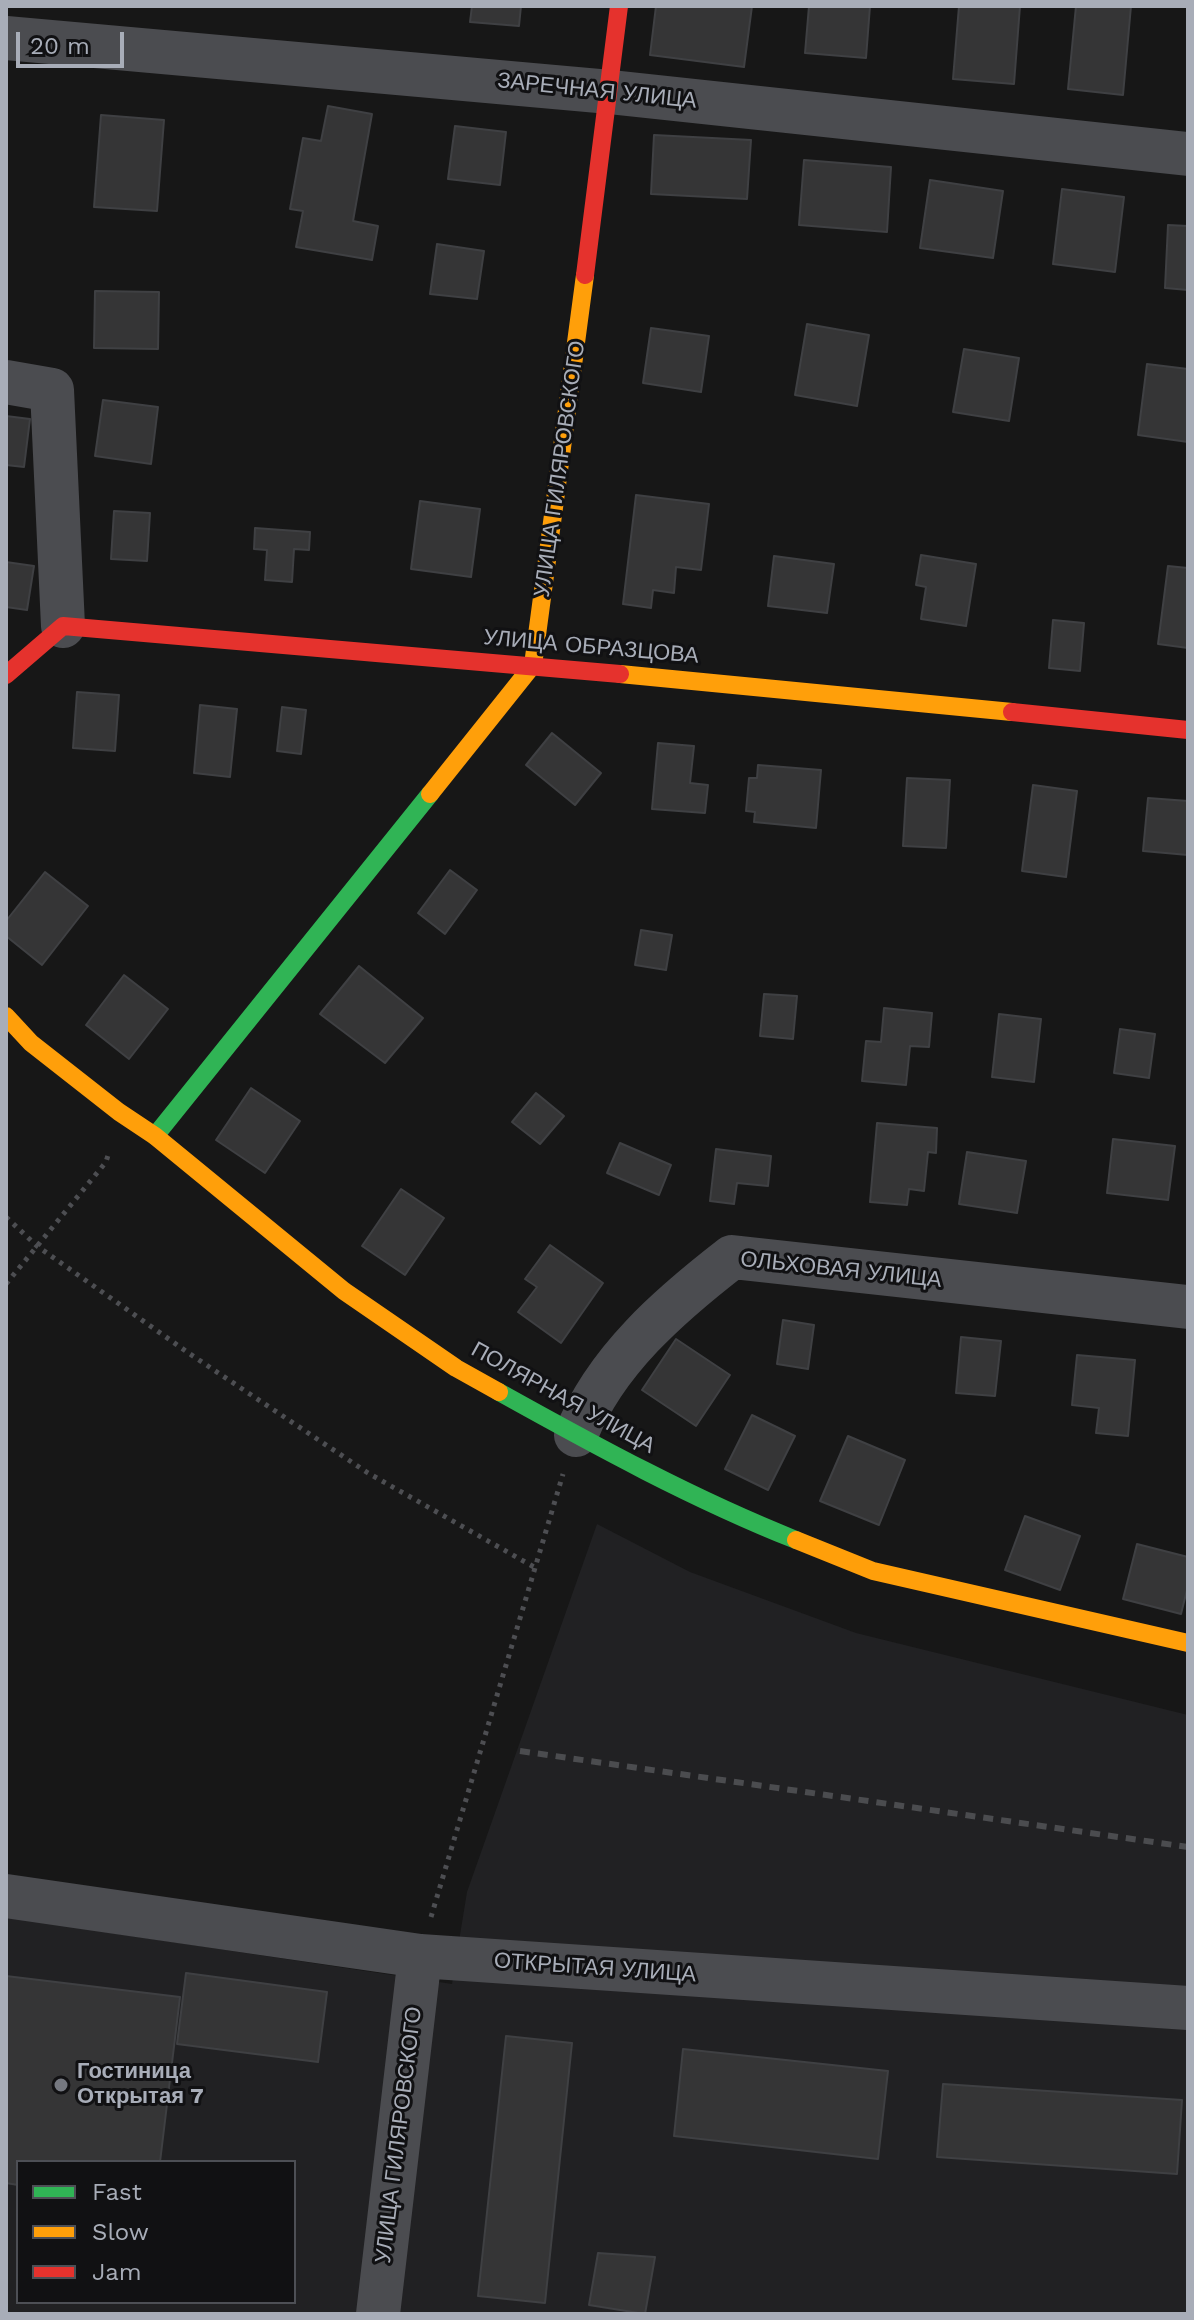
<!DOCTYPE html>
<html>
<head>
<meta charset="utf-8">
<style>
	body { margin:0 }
	#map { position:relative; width:1194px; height:2320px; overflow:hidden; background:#171717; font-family:"Work Sans",sans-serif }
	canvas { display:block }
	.frame { position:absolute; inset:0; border:8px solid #a8adb8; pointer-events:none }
	.legend { position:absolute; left:16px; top:2160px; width:280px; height:144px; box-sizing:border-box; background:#111113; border:2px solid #4d4f55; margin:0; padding:10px 14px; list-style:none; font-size:24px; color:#a8adb8 }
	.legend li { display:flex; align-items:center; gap:16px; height:40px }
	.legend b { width:40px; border:2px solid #4d4f55 }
	.scale { position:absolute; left:16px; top:32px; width:108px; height:36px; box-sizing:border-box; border:4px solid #a8adb8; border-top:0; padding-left:10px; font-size:24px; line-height:28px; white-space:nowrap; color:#a8adb8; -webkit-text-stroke:6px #111113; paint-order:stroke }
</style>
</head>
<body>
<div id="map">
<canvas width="1194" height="2320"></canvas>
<div class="frame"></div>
<ul class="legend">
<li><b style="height:10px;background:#30b455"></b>Fast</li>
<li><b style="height:10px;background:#ff9f0a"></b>Slow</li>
<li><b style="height:10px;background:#e5322d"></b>Jam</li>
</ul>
<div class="scale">20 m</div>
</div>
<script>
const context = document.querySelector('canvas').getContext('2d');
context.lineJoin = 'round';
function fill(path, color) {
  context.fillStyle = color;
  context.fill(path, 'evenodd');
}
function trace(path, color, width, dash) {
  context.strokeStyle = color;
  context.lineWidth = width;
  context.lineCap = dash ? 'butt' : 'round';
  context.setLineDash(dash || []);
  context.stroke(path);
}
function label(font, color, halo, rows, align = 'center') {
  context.font = font + ' "Work Sans",sans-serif';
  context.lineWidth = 6;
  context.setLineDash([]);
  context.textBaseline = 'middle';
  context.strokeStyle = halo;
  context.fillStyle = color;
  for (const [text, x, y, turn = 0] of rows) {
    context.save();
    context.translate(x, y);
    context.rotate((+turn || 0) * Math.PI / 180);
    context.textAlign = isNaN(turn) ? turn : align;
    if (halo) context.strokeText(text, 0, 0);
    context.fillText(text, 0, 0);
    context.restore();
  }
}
fill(new Path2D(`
	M 597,1524 L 690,1572 L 856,1633 L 1188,1715 L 1188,2314 L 6,2314 L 6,1917 L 452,1984 L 467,1892 ZM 18,2162 L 294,2162 L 294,2302 L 18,2302 Z`), '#212123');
const building = new Path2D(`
	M 472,6 L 521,6 L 519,26 L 470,22 Z
	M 656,6 L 752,6 L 744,67 L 650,55 Z
	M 809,6 L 870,6 L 866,58 L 805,53 Z
	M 959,6 L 1020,6 L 1014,84 L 953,79 Z
	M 1076,6 L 1131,6 L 1123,95 L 1068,89 Z
	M 328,106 L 372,114 L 353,221 L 378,226 L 372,260 L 296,247 L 303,211 L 290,209 L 303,138 L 321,141 Z
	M 101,115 L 164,120 L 157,211 L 94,207 Z
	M 455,126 L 506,132 L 500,185 L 448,179 Z
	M 654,135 L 751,140 L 747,199 L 651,194 Z
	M 804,160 L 891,167 L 887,232 L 799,225 Z
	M 930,180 L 1003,191 L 993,258 L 920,248 Z
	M 1062,189 L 1124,197 L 1115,272 L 1053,264 Z
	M 1168,225 L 1188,226 L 1188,290 L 1165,288 Z
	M 437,244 L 484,251 L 477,299 L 430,294 Z
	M 95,291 L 159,292 L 158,349 L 94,348 Z
	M 807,324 L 869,335 L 857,406 L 795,395 Z
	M 651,328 L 709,336 L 701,392 L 643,383 Z
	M 964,349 L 1019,358 L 1009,421 L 953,412 Z
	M 1147,364 L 1188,369 L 1188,442 L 1138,435 Z
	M 103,400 L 158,407 L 151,464 L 95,456 Z
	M 6,416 L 30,419 L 24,467 L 6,465 Z
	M 636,495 L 709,504 L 701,570 L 676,567 L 674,593 L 653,590 L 651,608 L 623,604 Z
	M 420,501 L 480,509 L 471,577 L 411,569 Z
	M 114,511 L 150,513 L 147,561 L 111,559 Z
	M 255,528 L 310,532 L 309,550 L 294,549 L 292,582 L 265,580 L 267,550 L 254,549 Z
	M 921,555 L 976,564 L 966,626 L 921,619 L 926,587 L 916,585 Z
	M 774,556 L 834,564 L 827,613 L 768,606 Z
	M 6,562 L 34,566 L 27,610 L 6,607 Z
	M 1168,566 L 1188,568 L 1188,648 L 1158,644 Z
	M 1053,620 L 1084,623 L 1080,671 L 1049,668 Z
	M 77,692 L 119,695 L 115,751 L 73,748 Z
	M 200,705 L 237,709 L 230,777 L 194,773 Z
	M 282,707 L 306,710 L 301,754 L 277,751 Z
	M 552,733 L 601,773 L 575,805 L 526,765 Z
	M 658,743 L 694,746 L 690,783 L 708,785 L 705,813 L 652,809 Z
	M 758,765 L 821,770 L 816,828 L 754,822 L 755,812 L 746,811 L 749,778 L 757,778 Z
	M 907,778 L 950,780 L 946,848 L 903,846 Z
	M 1033,785 L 1077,791 L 1066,877 L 1022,871 Z
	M 1148,798 L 1188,801 L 1188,855 L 1143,851 Z
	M 450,870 L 477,890 L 445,934 L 418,913 Z
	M 45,872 L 88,906 L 42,965 L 6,936 L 6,921 Z
	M 641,930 L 672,935 L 666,970 L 635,965 Z
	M 359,966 L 423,1018 L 385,1063 L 320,1014 Z
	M 124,975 L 168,1009 L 129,1059 L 86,1025 Z
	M 764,994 L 797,996 L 793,1039 L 760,1036 Z
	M 884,1008 L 932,1013 L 929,1047 L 910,1046 L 906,1085 L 862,1081 L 866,1041 L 881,1042 Z
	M 999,1014 L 1041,1019 L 1034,1082 L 992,1077 Z
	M 1120,1029 L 1155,1034 L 1149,1078 L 1114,1073 Z
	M 251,1088 L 300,1121 L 265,1173 L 216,1140 Z
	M 536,1093 L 564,1116 L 540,1144 L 512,1122 Z
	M 877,1123 L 937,1128 L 936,1153 L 928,1152 L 924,1191 L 909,1189 L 907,1205 L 870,1202 Z
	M 1113,1139 L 1175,1146 L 1168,1200 L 1107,1193 Z
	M 620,1143 L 671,1165 L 659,1195 L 607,1173 Z
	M 716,1149 L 771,1156 L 768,1186 L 737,1183 L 734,1204 L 710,1201 Z
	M 967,1152 L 1026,1161 L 1017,1213 L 959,1204 Z
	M 401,1189 L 444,1218 L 405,1275 L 362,1246 Z
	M 550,1245 L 603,1283 L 561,1343 L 518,1312 L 537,1287 L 525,1279 Z
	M 783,1320 L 814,1325 L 808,1369 L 777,1364 Z
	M 961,1337 L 1001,1341 L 995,1396 L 956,1393 Z
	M 676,1339 L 730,1375 L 696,1426 L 642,1390 Z
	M 1077,1355 L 1135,1360 L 1128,1436 L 1096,1433 L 1099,1408 L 1072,1405 Z
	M 752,1415 L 795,1436 L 768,1490 L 725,1469 Z
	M 848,1436 L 905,1460 L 879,1525 L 820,1501 Z
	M 1025,1516 L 1080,1536 L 1060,1590 L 1005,1570 Z
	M 1137,1544 L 1188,1557 L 1188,1586 L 1181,1614 L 1123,1599 Z
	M 186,1973 L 327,1992 L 318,2062 L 177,2044 Z
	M 6,1976 L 180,1997 L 160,2162 L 18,2162 L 18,2185 L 6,2183 Z
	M 506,2036 L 572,2043 L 545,2303 L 478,2296 Z
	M 683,2049 L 888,2071 L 878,2159 L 674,2136 Z
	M 943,2084 L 1182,2100 L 1177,2174 L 937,2157 Z
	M 598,2253 L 655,2257 L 645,2314 L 589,2305 Z`);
fill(building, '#353536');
trace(building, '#3f4043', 2);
trace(new Path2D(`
	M 6,1217 L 37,1246 L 190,1354 L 368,1473 L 534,1567
	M 6,1284 L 106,1162 L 109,1152
	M 431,1917 L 563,1474`), '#4d4e52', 5, [4, 6]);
trace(new Path2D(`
	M 6,38 L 610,92 L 1188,154
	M 6,382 L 52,390 L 63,626
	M 576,1435 C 605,1361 670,1305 732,1257 L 1188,1307
	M 6,1896 L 420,1956 L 1188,2008
	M 378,2314 L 420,1956`), '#4b4c50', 44);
trace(new Path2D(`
	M 155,1136 L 430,794
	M 499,1392 C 596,1446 693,1499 796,1540`), '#30b455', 18);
trace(new Path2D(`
	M 620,674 L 1012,712
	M 430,794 L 533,665 L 585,275
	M 6,1016 L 31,1043 L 119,1112 L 155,1136 L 344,1291 L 456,1368 L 499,1392
	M 796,1540 L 873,1571 L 1188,1643`), '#ff9f0a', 18);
trace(new Path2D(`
	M 585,275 L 619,6
	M 6,675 L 63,626 L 620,674
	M 1012,712 L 1188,730`), '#e5322d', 18);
trace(new Path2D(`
	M 520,1751 L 1188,1847`), '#4b4c4f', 6, [10, 8]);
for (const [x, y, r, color] of [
	[61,2085,8,"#757880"]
]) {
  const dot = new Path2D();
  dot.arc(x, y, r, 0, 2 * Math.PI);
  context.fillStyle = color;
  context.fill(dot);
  trace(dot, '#111113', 3);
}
label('22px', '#a8adb8', '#111113', [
	["ЗАРЕЧНАЯ УЛИЦА",597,91,6],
	["УЛИЦА ГИЛЯРОВСКОГО",560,469,-82],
	["УЛИЦА ОБРАЗЦОВА",591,647,5],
	["ОЛЬХОВАЯ УЛИЦА",841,1270,6],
	["ПОЛЯРНАЯ УЛИЦА",563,1398,29],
	["ОТКРЫТАЯ УЛИЦА",595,1968,4],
	["УЛИЦА ГИЛЯРОВСКОГО",399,2135,-83]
]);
label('bold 22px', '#a8adb8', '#111113', [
	["Гостиница",77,2072],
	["Открытая 7",77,2097]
], 'left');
</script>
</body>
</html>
